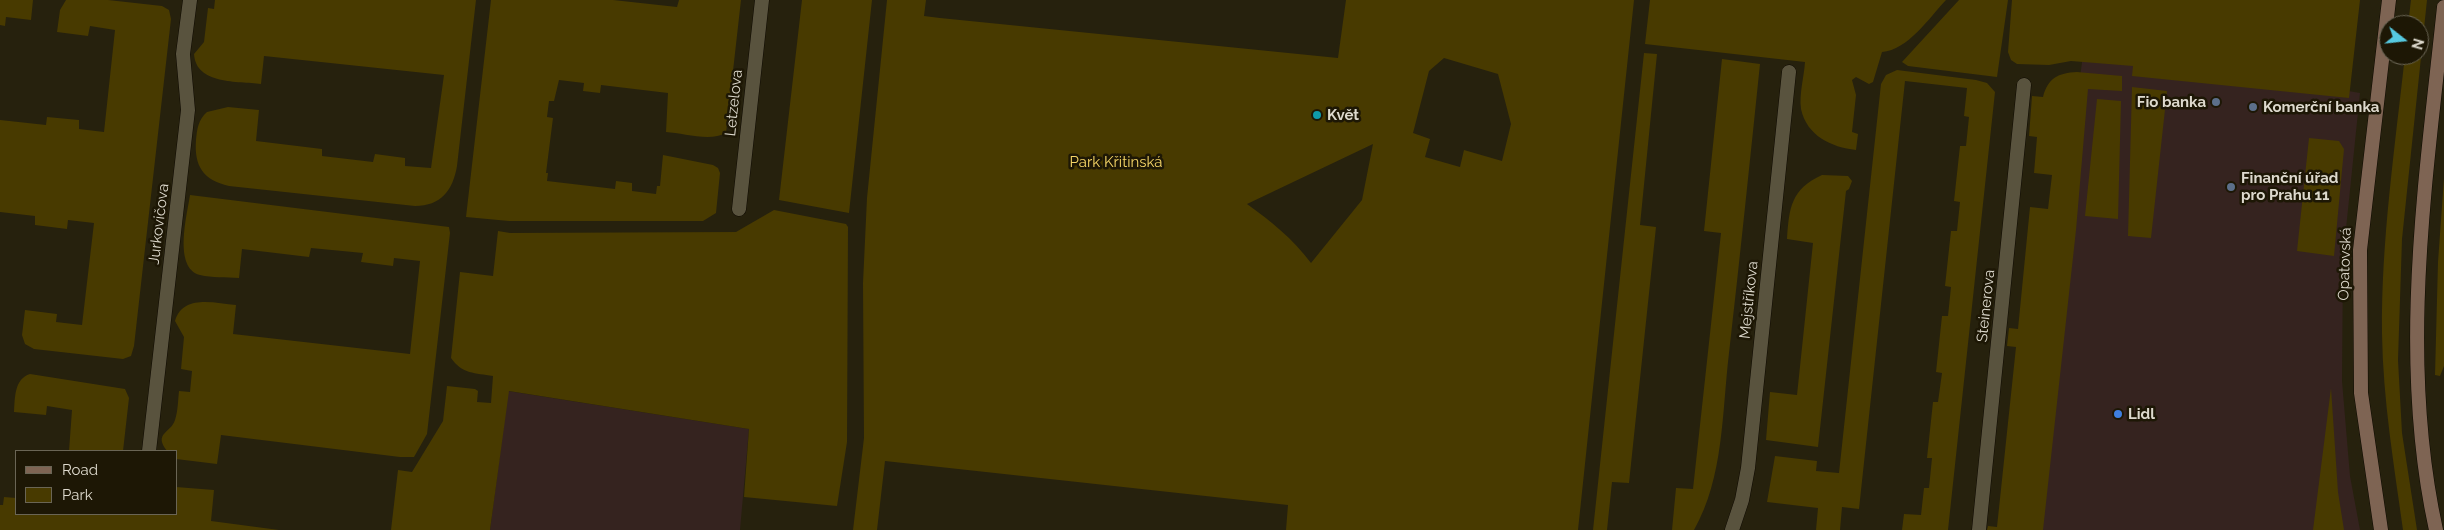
<!DOCTYPE html>
<html>
<head>
<meta charset="utf-8">
<style>
	body { margin:0 }
	#map { position:relative; width:2444px; height:530px; overflow:hidden; background:#26210d; font-family:Raleway,sans-serif }
	canvas { display:block }
	.legend { position:absolute; left:15px; top:450px; width:162px; height:65px; box-sizing:border-box; background:#1d1705; border:1px solid #6a6555; margin:0; padding:6px 9px; list-style:none; font-size:15px; color:#ddd9cd }
	.legend li { display:flex; align-items:center; gap:10px; height:25px }
	.legend b { width:25px; border:1px solid #6a6555 }
	.north { position:absolute; left:2379px; top:15px; width:50px; height:50px; box-sizing:border-box; background:#1d1705; border:1px solid #6a6555; border-radius:50%; rotate:106deg; font-size:14px; font-weight:700; line-height:20px; text-align:center; color:#ddd9cd }
	.north::after { content:''; display:block; margin:auto; width:18px; height:22px; background:#56c9e0; clip-path:polygon(50% 0,100% 100%,50% 72%,0 100%) }
</style>
</head>
<body>
<div id="map">
<canvas width="2444" height="530"></canvas>
<ul class="legend">
<li><b style="height:6px;background:#7e6453"></b>Road</li>
<li><b style="height:14px;background:#483a00"></b>Park</li>
</ul>
<div class="north">N</div>
</div>
<script>
const context = document.querySelector('canvas').getContext('2d');
context.lineJoin = 'round';
function fill(path, color) {
  context.fillStyle = color;
  context.fill(path, 'evenodd');
}
function trace(path, color, width, dash) {
  context.strokeStyle = color;
  context.lineWidth = width;
  context.lineCap = dash ? 'butt' : 'round';
  context.setLineDash(dash || []);
  context.stroke(path);
}
function label(font, color, halo, rows, align = 'center') {
  context.font = font + ' Raleway,sans-serif';
  context.lineWidth = 5;
  context.setLineDash([]);
  context.textBaseline = 'middle';
  context.strokeStyle = halo;
  context.fillStyle = color;
  for (const [text, x, y, turn = 0] of rows) {
    context.save();
    context.translate(x, y);
    context.rotate((+turn || 0) * Math.PI / 180);
    context.textAlign = isNaN(turn) ? turn : align;
    if (halo) context.strokeText(text, 0, 0);
    context.fillText(text, 0, 0);
    context.restore();
  }
}
fill(new Path2D(`
	M 2083,55 L 2308,84 L 2360,93 L 2343,258 L 2342,381 L 2350,476 L 2360,530 L 2026,530 L 2059,233 Z
	M 508,391 L 749,429 L 740,530 L 490,530 Z`), '#35231f');
fill(new Path2D(`
	M 0,0 L 33,0 L 31,20 L 6,17 L 5,26 L 0,25 Z
	M 108,0 L 162,6 L 169,10 L 171,19 L 134,346 L 131,356 L 123,359 L 34,349 L 25,344 L 22,335 L 25,310 L 57,314 L 56,322 L 82,325 L 94,223 L 68,220 L 67,229 L 35,225 L 35,216 L 0,212 L 0,120 L 46,125 L 47,117 L 79,120 L 79,129 L 104,132 L 115,30 L 90,26 L 88,36 L 57,32 L 60,10 L 66,0 Z
	M 215,0 L 476,0 L 457,166 C 453,190 441,206 415,206 L 229,186 C 203,180 194,166 196,140 C 197,129 198,120 207,112 L 228,107 L 259,110 L 256,141 L 322,149 L 322,156 L 373,162 L 375,154 L 405,158 L 405,166 L 431,168 L 444,75 L 264,56 L 261,84 C 238,81 196,85 194,54 L 204,42 L 208,8 L 214,9 Z
	M 491,0 L 613,0 L 677,7 L 679,0 L 741,0 L 726,133 C 710,142 683,133 666,132 L 668,93 L 601,85 L 600,93 L 583,91 L 584,83 L 559,80 L 554,101 L 549,101 L 547,117 L 553,118 L 546,173 L 548,173 L 547,181 L 615,189 L 616,181 L 632,183 L 632,191 L 656,194 L 657,186 L 660,186 L 663,155 L 713,165 L 718,168 L 720,173 L 716,213 L 703,221 L 509,221 L 466,217 Z
	M 802,0 L 872,0 L 849,213 L 779,200 Z
	M 887,0 L 926,0 L 924,16 L 940,18 L 1338,58 L 1346,0 L 1634,0 L 1578,530 L 1286,530 L 1288,505 L 885,461 L 877,530 L 853,530 L 864,438 L 863,283 L 867,198 ZM 1444,58 L 1498,74 L 1511,124 L 1502,161 L 1464,150 L 1460,167 L 1425,157 L 1430,139 L 1413,133 L 1429,71 ZM 1373,144 L 1362,200 L 1311,263 C 1292,238 1272,222 1247,204 Z
	M 1650,0 L 1946,0 C 1929,18 1908,50 1882,52 L 1873,82 L 1869,84 L 1856,77 L 1852,80 L 1856,95 L 1852,132 L 1858,134 L 1856,150 C 1831,147 1807,136 1801,109 C 1799,94 1804,77 1805,62 L 1645,44 Z
	M 1959,0 L 2008,0 L 1997,77 L 1908,66 L 1902,62 Z
	M 2012,0 L 2360,0 L 2349,98 L 2132,76 L 2133,66 L 2071,61 L 2049,65 L 2017,64 L 2011,60 L 2008,52 Z
	M 2411,0 L 2427,0 L 2402,239 L 2398,360 L 2402,433 L 2417,530 L 2403,530 C 2394,465 2383,400 2382,334 C 2381,241 2395,147 2405,55 L 2419,55 L 2419,25 L 2408,25 Z
	M 1644,53 L 1657,54 L 1640,225 L 1656,227 L 1629,483 L 1612,482 L 1607,530 L 1593,530 Z
	M 1722,59 L 1760,64 C 1750,160 1740,257 1729,353 C 1722,411 1724,478 1694,530 L 1672,530 L 1676,488 L 1693,489 L 1721,233 L 1704,231 Z
	M 1897,70 L 1976,80 L 1987,83 L 1995,92 L 1948,530 L 1902,530 L 1904,514 L 1921,515 L 1924,488 L 1929,488 L 1932,458 L 1927,458 L 1933,402 L 1938,402 L 1942,373 L 1936,372 L 1942,316 L 1948,316 L 1951,287 L 1945,286 L 1951,231 L 1957,231 L 1960,202 L 1954,201 L 1960,146 L 1966,146 L 1969,117 L 1964,116 L 1967,88 L 1905,81 L 1859,509 L 1842,507 L 1840,530 L 1816,530 L 1818,508 L 1767,502 L 1775,456 L 1817,461 L 1816,471 L 1839,473 L 1881,84 L 1886,75 Z
	M 2077,72 L 2122,76 L 2122,91 L 2088,89 L 2076,230 L 2043,530 L 1987,530 L 1988,526 L 1997,527 L 2016,347 L 2007,346 L 2009,328 L 2018,329 L 2030,207 L 2048,209 L 2052,175 L 2034,173 L 2037,137 L 2029,136 L 2032,96 L 2043,97 C 2048,78 2058,73 2077,72 Z
	M 2132,87 L 2167,91 L 2151,238 L 2128,236 Z
	M 2097,99 L 2121,101 L 2118,219 L 2085,216 Z
	M 2309,138 L 2339,141 L 2344,149 L 2334,256 L 2297,251 Z
	M 1822,175 L 1848,176 L 1852,181 L 1849,189 L 1846,191 L 1818,447 L 1766,440 L 1770,392 L 1797,395 L 1813,243 L 1787,239 C 1789,208 1791,189 1822,175 Z
	M 2444,178 L 2444,366 L 2440,376 L 2435,375 L 2438,262 Z
	M 190,195 L 449,227 L 450,233 L 427,434 L 414,457 L 400,457 L 221,435 L 217,464 L 176,459 L 176,451 L 167,451 C 153,433 171,433 175,420 C 178,411 178,400 179,391 L 190,392 L 192,371 L 181,369 L 184,337 L 175,321 C 183,294 214,303 236,305 L 233,334 L 410,354 L 420,261 L 394,258 L 393,266 L 361,262 L 363,253 L 311,248 L 309,257 L 242,249 L 239,278 C 226,277 212,278 200,275 C 173,268 187,215 190,195 Z
	M 774,210 L 846,224 L 848,227 L 847,442 L 837,506 L 744,497 L 749,429 L 509,391 L 490,530 L 391,530 L 398,470 L 412,472 L 443,421 L 447,386 L 475,389 L 478,391 L 477,402 L 491,403 L 493,376 C 475,373 462,374 451,358 L 460,272 L 493,276 L 498,231 L 510,233 L 736,232 Z
	M 30,374 L 125,389 L 129,398 L 123,451 L 69,451 L 72,410 L 47,406 L 46,415 L 14,412 C 15,398 14,379 30,374 Z
	M 2331,388 L 2338,492 L 2344,530 L 2313,530 Z
	M 176,487 L 214,490 L 211,521 L 279,530 L 0,530 L 0,505 L 3,505 L 4,497 L 16,498 L 16,514 L 176,514 Z`), '#483a00');
const minor = new Path2D(`
	M 739,209 L 762,0
	M 149,451 L 188,110 L 183,54 L 190,0
	M 1732,530 L 1742,500 L 1748,468 L 1789,72
	M 1979,530 L 2024,85`);
const secondary = new Path2D(`
	M 2381,530 L 2361,393 L 2360,250 L 2389,0
	M 2436,530 C 2398,357 2426,180 2444,7`);
trace(minor, '#0f0a00', 15);
trace(secondary, '#0f0a00', 15);
trace(minor, '#59533e', 14);
trace(secondary, '#7e6453', 14);
for (const [x, y, r, color] of [
	[2216,102,5,"#5c6f8a"],
	[2253,107,5,"#5c6f8a"],
	[1317,115,5,"#0f9aa8"],
	[2231,187,5,"#5c6f8a"],
	[2118,414,5,"#3f7fe0"]
]) {
  const dot = new Path2D();
  dot.arc(x, y, r, 0, 2 * Math.PI);
  context.fillStyle = color;
  context.fill(dot);
  trace(dot, '#1d1705', 2);
}
label('bold 15px', '#ddd9cd', '#1d1705', [
	["Fio banka",2206,102,"right"],
	["Komerční banka",2263,107],
	["Květ",1327,115],
	["Finanční úřad",2241,178],
	["pro Prahu 11",2241,195],
	["Lidl",2128,414]
], 'left');
label('15px', '#ddd9cd', '#1d1705', [
	["Letzelova",734,103,-84],
	["Jurkovičova",159,224,-83],
	["Opatovská",2345,264,-88],
	["Mejstříkova",1749,300,-84],
	["Steinerova",1986,306,-84]
]);
label('15px', '#f5d566', '#1d1705', [
	["Park Křitinská",1116,162]
]);
</script>
</body>
</html>
